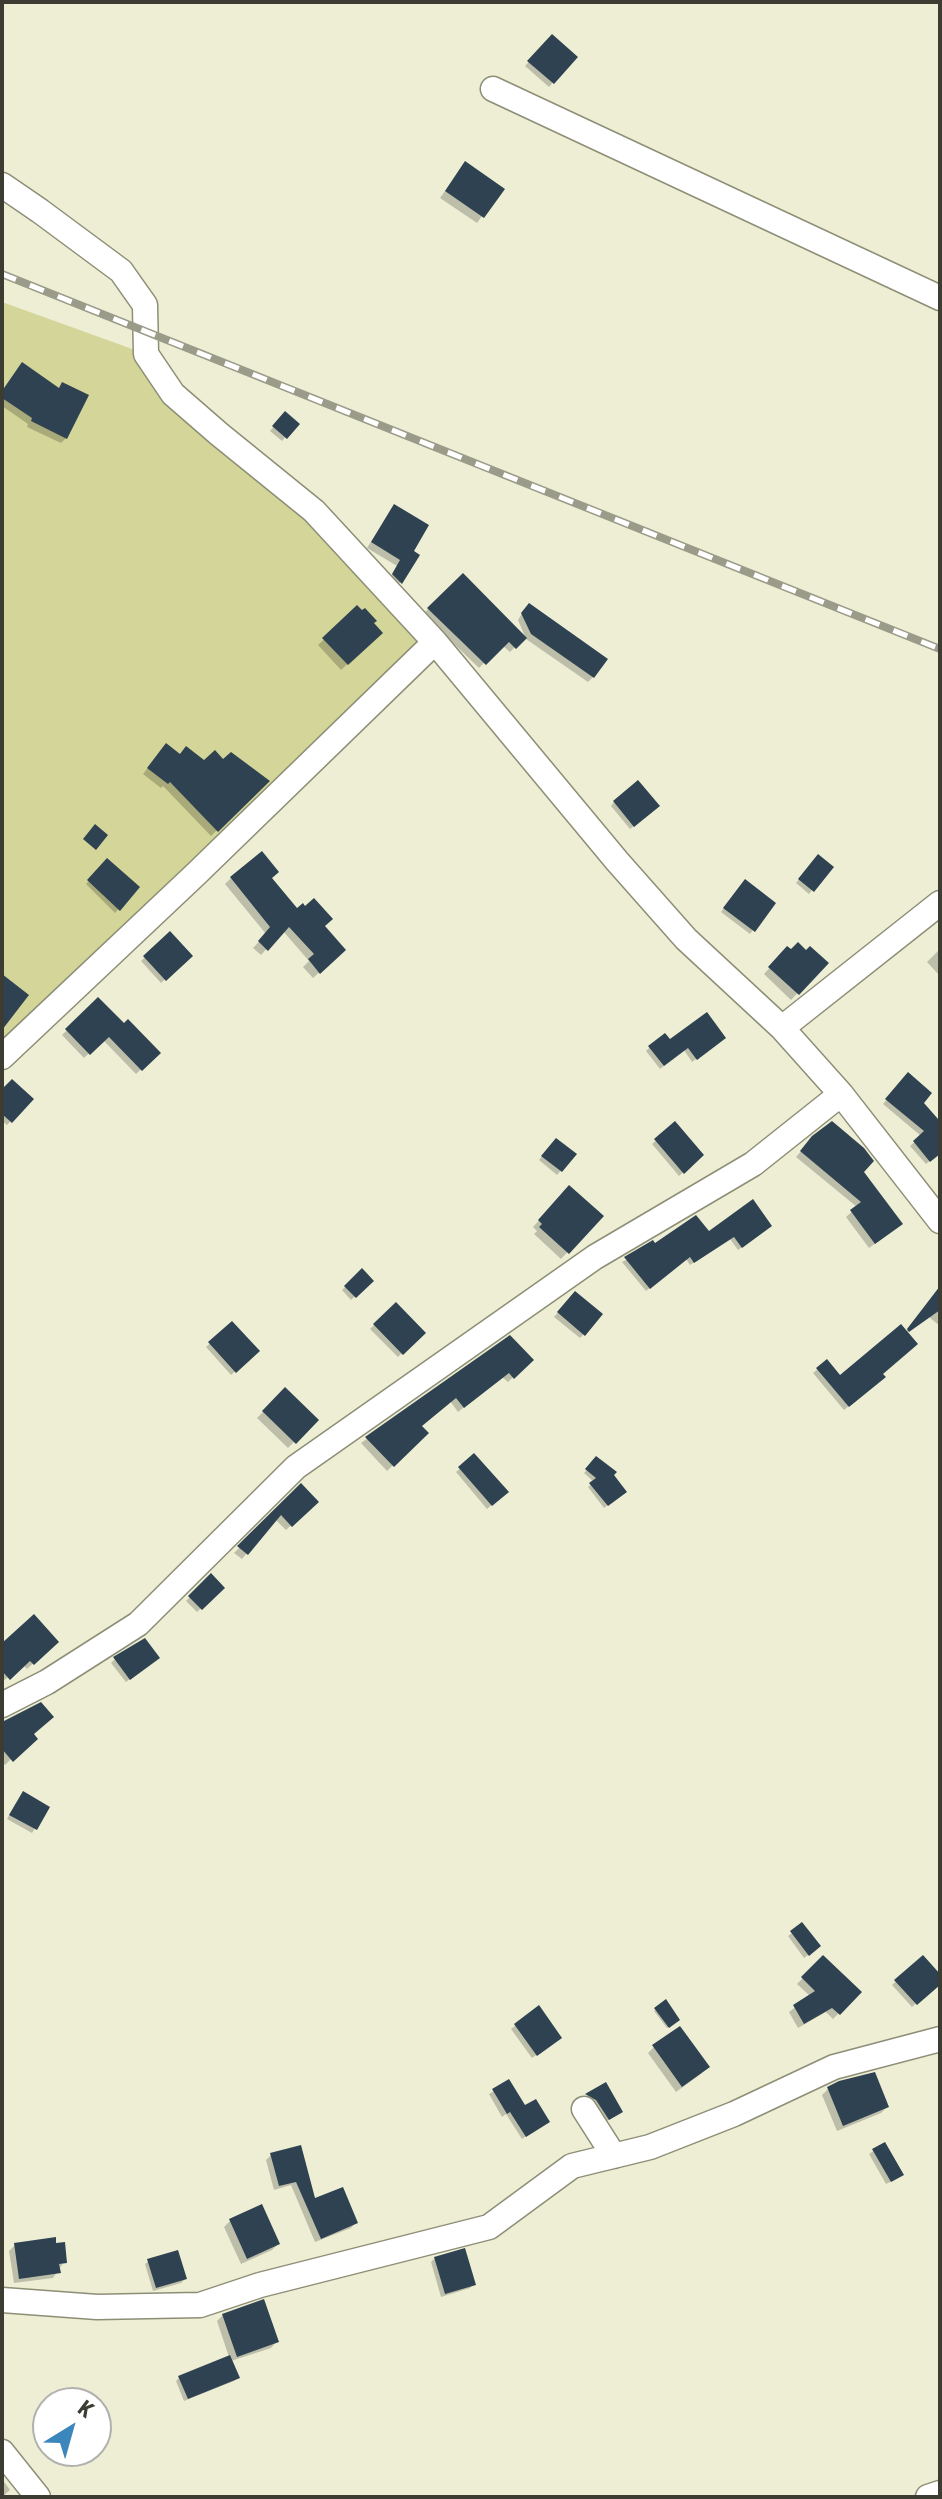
<!DOCTYPE html>
<html>
<head>
<meta charset="utf-8">
<style>
	body { margin:0 }
	#map { position:relative; width:942px; height:2499px; overflow:hidden; background:#edeed4; font-family:"Roboto Condensed",sans-serif }
	canvas { display:block }
	.frame { position:absolute; inset:0; border:4px solid #3c3c32; pointer-events:none }
	.north { position:absolute; left:32px; top:2387px; width:80px; height:80px; box-sizing:border-box; background:#fff; border:2px solid #b1b1ad; border-radius:50%; rotate:37deg; font-size:22px; font-weight:700; line-height:32px; text-align:center; color:#3c3c32 }
	.north::after { content:''; display:block; margin:auto; width:28px; height:36px; background:#3b86ba; clip-path:polygon(50% 0,100% 100%,50% 72%,0 100%) }
</style>
</head>
<body>
<div id="map">
<canvas width="942" height="2499"></canvas>
<div class="frame"></div>
<div class="north">K</div>
</div>
<script>
const context = document.querySelector('canvas').getContext('2d');
context.lineJoin = 'round';
function fill(path, color) {
  context.fillStyle = color;
  context.fill(path, 'evenodd');
}
function trace(path, color, width, dash) {
  context.strokeStyle = color;
  context.lineWidth = width;
  context.lineCap = dash ? 'butt' : 'round';
  context.setLineDash(dash || []);
  context.stroke(path);
}
fill(new Path2D(`
	M 2,302 L 146,354 L 435,642 L 2,1059 Z`), '#d4d598');
fill(new Path2D(`
	M 552,37 L 575,57 L 549,87 L 525,66 Z
	M 460,170 L 502,189 L 477,223 L 440,198 Z
	M 62,385 L 66,438 L 61,443 L 27,427 L 28,424 L 2,406 L 2,392 L 58,389 Z
	M 285,414 L 297,424 L 282,441 L 270,431 Z
	M 394,506 L 411,552 L 418,556 L 396,588 L 389,580 L 397,566 L 367,548 Z
	M 463,576 L 524,638 L 510,652 L 502,645 L 479,668 L 423,614 Z
	M 357,608 L 380,633 L 341,670 L 318,645 Z
	M 524,610 L 593,677 L 588,682 L 526,639 L 518,620 Z
	M 161,751 L 204,763 L 223,762 L 267,781 L 211,836 L 163,786 L 161,788 L 143,774 Z
	M 614,802 L 654,810 L 630,829 L 611,806 Z
	M 815,860 L 812,890 L 809,894 L 796,883 Z
	M 107,861 L 138,887 L 115,913 L 86,884 Z
	M 231,878 L 270,878 L 297,911 L 322,927 L 338,956 L 313,978 L 303,967 L 309,961 L 283,931 L 261,955 L 253,948 L 266,934 L 225,884 Z
	M 741,886 L 753,930 L 750,934 L 721,912 Z
	M 170,934 L 190,956 L 161,983 L 141,961 Z
	M 787,949 L 826,963 L 791,1000 L 764,974 Z
	M 940,949 L 940,976 L 927,962 Z
	M 98,1000 L 124,1026 L 158,1053 L 136,1074 L 103,1040 L 84,1058 L 62,1035 Z
	M 720,1041 L 692,1062 L 684,1050 L 660,1069 L 646,1051 L 650,1047 L 670,1042 Z
	M 908,1075 L 921,1103 L 940,1125 L 940,1152 L 926,1164 L 910,1146 L 921,1136 L 883,1104 Z
	M 2,1092 L 31,1100 L 7,1125 L 2,1121 Z
	M 675,1124 L 702,1155 L 679,1176 L 652,1144 Z
	M 552,1144 L 574,1155 L 557,1175 L 539,1160 Z
	M 807,1144 L 862,1172 L 895,1229 L 869,1248 L 846,1217 L 857,1207 L 796,1157 Z
	M 569,1188 L 601,1216 L 561,1259 L 534,1234 L 537,1231 L 533,1227 Z
	M 766,1229 L 738,1250 L 730,1239 L 690,1265 L 686,1259 L 646,1291 L 622,1262 L 654,1246 Z
	M 362,1271 L 371,1281 L 351,1300 L 342,1290 Z
	M 575,1293 L 584,1334 L 580,1338 L 554,1317 Z
	M 940,1293 L 940,1326 L 929,1317 L 906,1333 L 881,1374 L 879,1381 L 844,1410 L 813,1373 L 826,1362 L 840,1378 L 906,1332 L 926,1306 Z
	M 396,1304 L 423,1333 L 398,1357 L 370,1329 Z
	M 232,1323 L 257,1351 L 231,1375 L 206,1347 Z
	M 510,1337 L 531,1360 L 508,1382 L 502,1377 L 458,1412 L 450,1401 L 420,1426 L 427,1433 L 387,1471 L 361,1443 Z
	M 285,1390 L 316,1420 L 288,1448 L 257,1418 Z
	M 474,1456 L 506,1492 L 487,1509 L 456,1472 Z
	M 597,1459 L 611,1475 L 621,1494 L 604,1508 L 588,1487 L 594,1482 L 584,1473 Z
	M 301,1486 L 316,1502 L 286,1530 L 275,1519 L 242,1559 L 234,1553 Z
	M 211,1576 L 222,1588 L 197,1612 L 186,1601 Z
	M 56,1642 L 27,1669 L 23,1665 L 2,1682 L 2,1645 Z
	M 115,1659 L 154,1661 L 126,1682 L 111,1663 Z
	M 2,1725 L 11,1759 L 5,1765 L 2,1761 Z
	M 16,1803 L 43,1816 L 32,1833 L 7,1819 Z
	M 792,1933 L 815,1950 L 804,1958 L 788,1936 Z
	M 823,1958 L 859,1993 L 833,2019 L 826,2012 L 798,2028 L 789,2012 L 810,1996 L 797,1984 Z
	M 923,1958 L 940,1977 L 940,1982 L 912,2007 L 892,1985 Z
	M 666,2002 L 678,2020 L 667,2028 L 654,2011 Z
	M 538,2008 L 556,2041 L 532,2058 L 511,2029 Z
	M 654,2047 L 702,2073 L 676,2092 L 648,2053 Z
	M 509,2082 L 524,2108 L 544,2125 L 522,2139 L 506,2114 L 502,2117 L 489,2094 Z
	M 605,2085 L 617,2115 L 605,2122 L 583,2099 Z
	M 828,2089 L 887,2107 L 881,2113 L 837,2131 L 822,2095 Z
	M 884,2144 L 898,2178 L 886,2184 L 869,2154 Z
	M 271,2155 L 314,2201 L 356,2222 L 351,2228 L 315,2242 L 291,2185 L 274,2190 L 266,2160 Z
	M 230,2221 L 278,2244 L 272,2250 L 241,2264 L 224,2227 Z
	M 15,2245 L 64,2262 L 53,2278 L 14,2283 L 9,2251 Z
	M 435,2258 L 474,2284 L 470,2288 L 441,2297 L 431,2262 Z
	M 149,2261 L 185,2279 L 181,2283 L 153,2291 L 145,2264 Z
	M 223,2315 L 277,2341 L 271,2348 L 231,2361 L 238,2377 L 234,2381 L 184,2401 L 176,2381 L 179,2378 L 229,2357 L 217,2321 Z
	M 2,2479 L 10,2490 L 2,2497 Z`), '#0003');
fill(new Path2D(`
	M 552,34 L 578,57 L 554,84 L 527,61 Z
	M 465,161 L 505,189 L 484,218 L 445,191 Z
	M 22,362 L 59,388 L 62,382 L 89,395 L 67,439 L 31,421 L 32,418 L 2,398 L 2,391 Z
	M 285,411 L 300,424 L 287,439 L 272,426 Z
	M 394,504 L 429,525 L 414,551 L 420,555 L 402,584 L 392,574 L 400,560 L 371,542 Z
	M 463,573 L 527,638 L 516,649 L 509,642 L 486,665 L 427,608 Z
	M 529,603 L 608,659 L 594,678 L 531,634 L 521,613 Z
	M 357,605 L 362,610 L 365,608 L 377,621 L 374,623 L 383,633 L 348,665 L 322,638 Z
	M 166,743 L 180,754 L 186,746 L 204,760 L 215,750 L 223,759 L 231,752 L 270,781 L 218,832 L 170,782 L 168,784 L 147,768 Z
	M 638,780 L 660,806 L 634,827 L 613,801 Z
	M 95,824 L 108,835 L 96,850 L 83,839 Z
	M 262,851 L 279,872 L 272,878 L 297,908 L 303,903 L 305,906 L 314,898 L 333,919 L 325,926 L 346,950 L 320,974 L 308,959 L 314,954 L 289,927 L 268,951 L 258,941 L 270,927 L 230,877 Z
	M 818,854 L 834,867 L 814,892 L 798,879 Z
	M 107,858 L 140,887 L 120,911 L 87,880 Z
	M 745,879 L 776,903 L 755,932 L 723,908 Z
	M 170,931 L 193,956 L 166,981 L 143,956 Z
	M 798,942 L 806,950 L 810,946 L 829,963 L 799,995 L 768,967 L 787,946 L 791,949 Z
	M 2,974 L 29,995 L 2,1030 Z
	M 98,997 L 124,1023 L 128,1019 L 161,1053 L 142,1071 L 109,1037 L 90,1055 L 65,1029 Z
	M 707,1012 L 726,1038 L 697,1060 L 688,1048 L 664,1066 L 648,1046 L 665,1033 L 670,1039 Z
	M 908,1072 L 932,1093 L 924,1103 L 938,1119 L 940,1118 L 940,1154 L 930,1162 L 913,1141 L 924,1131 L 885,1099 Z
	M 12,1079 L 34,1099 L 12,1123 L 2,1114 L 2,1089 Z
	M 675,1121 L 704,1155 L 684,1174 L 654,1139 Z
	M 832,1121 L 864,1148 L 874,1161 L 864,1172 L 903,1224 L 875,1244 L 850,1210 L 861,1202 L 800,1151 L 812,1136 Z
	M 556,1138 L 577,1154 L 562,1172 L 541,1156 Z
	M 569,1185 L 604,1216 L 569,1254 L 539,1227 L 542,1224 L 538,1220 Z
	M 753,1199 L 772,1226 L 742,1248 L 734,1237 L 694,1263 L 690,1257 L 650,1289 L 624,1257 L 653,1240 L 655,1243 L 696,1215 L 709,1231 Z
	M 362,1268 L 374,1281 L 356,1298 L 344,1286 Z
	M 940,1286 L 940,1310 L 909,1332 L 907,1329 Z
	M 575,1291 L 603,1314 L 585,1336 L 557,1312 Z
	M 396,1302 L 426,1333 L 403,1355 L 373,1324 Z
	M 232,1321 L 260,1351 L 236,1373 L 208,1342 Z
	M 901,1324 L 918,1344 L 883,1374 L 886,1377 L 849,1407 L 816,1368 L 827,1359 L 840,1375 Z
	M 510,1335 L 534,1360 L 514,1379 L 509,1373 L 464,1408 L 456,1398 L 422,1426 L 429,1433 L 394,1467 L 365,1437 Z
	M 285,1387 L 319,1420 L 296,1444 L 262,1411 Z
	M 474,1453 L 509,1492 L 492,1506 L 458,1467 Z
	M 596,1456 L 617,1472 L 614,1475 L 627,1492 L 608,1506 L 589,1483 L 596,1478 L 585,1469 Z
	M 301,1483 L 319,1502 L 292,1527 L 281,1515 L 248,1555 L 237,1546 Z
	M 211,1573 L 225,1588 L 202,1610 L 188,1596 Z
	M 34,1614 L 59,1642 L 34,1665 L 30,1661 L 10,1680 L 2,1671 L 2,1643 Z
	M 145,1638 L 160,1658 L 130,1680 L 113,1657 Z
	M 41,1702 L 54,1717 L 34,1734 L 38,1739 L 13,1762 L 2,1749 L 2,1722 Z
	M 23,1791 L 50,1807 L 37,1830 L 9,1815 Z
	M 802,1922 L 821,1946 L 809,1956 L 790,1931 Z
	M 823,1955 L 862,1992 L 840,2015 L 832,2008 L 804,2024 L 793,2005 L 815,1991 L 801,1977 Z
	M 923,1955 L 940,1974 L 940,1985 L 917,2005 L 894,1980 Z
	M 666,1999 L 680,2020 L 669,2028 L 654,2008 Z
	M 539,2005 L 562,2038 L 537,2056 L 514,2024 Z
	M 680,2026 L 710,2067 L 682,2087 L 652,2045 Z
	M 875,2072 L 889,2107 L 843,2126 L 827,2087 L 839,2081 Z
	M 509,2079 L 525,2105 L 536,2099 L 550,2122 L 526,2137 L 510,2112 L 507,2114 L 492,2089 Z
	M 606,2082 L 623,2112 L 609,2120 L 596,2100 L 585,2094 Z
	M 885,2142 L 904,2175 L 891,2182 L 872,2149 Z
	M 301,2145 L 315,2198 L 343,2187 L 358,2223 L 321,2239 L 296,2182 L 279,2186 L 270,2153 Z
	M 262,2204 L 280,2244 L 247,2259 L 229,2219 Z
	M 56,2237 L 56,2243 L 65,2242 L 67,2263 L 59,2264 L 61,2273 L 19,2279 L 14,2243 Z
	M 465,2248 L 476,2285 L 445,2294 L 434,2257 Z
	M 178,2250 L 187,2279 L 156,2288 L 147,2259 Z
	M 264,2299 L 279,2342 L 237,2357 L 222,2314 Z
	M 230,2355 L 240,2378 L 188,2399 L 178,2376 Z`), '#2f4251');
const minor = new Path2D(`
	M 493,89 L 940,298
	M 2,185 L 40,211 L 121,271 L 145,305 L 146,354 L 173,394 L 219,434 L 314,511 L 435,642 L 617,861 L 686,939 L 782,1028 L 841,1094 L 940,1221
	M 782,1028 L 940,903
	M 2,1057 L 196,874 L 435,642
	M 2,1705 L 47,1682 L 138,1624 L 296,1467 L 595,1257 L 753,1164 L 841,1094
	M 584,2109 L 614,2156
	M 2,2300 L 97,2307 L 200,2305 L 260,2285 L 489,2227 L 572,2166 L 650,2147 L 734,2114 L 834,2067 L 940,2039
	M 2,2452 L 38,2497
	M 928,2497 L 940,2493`);
trace(minor, '#8d8e76', 27);
trace(minor, '#fff', 24);
const rail = new Path2D(`
	M 2,274 L 940,649`);
trace(rail, '#9a9b88', 8);
trace(rail, '#fff', 5, [15]);
</script>
</body>
</html>
